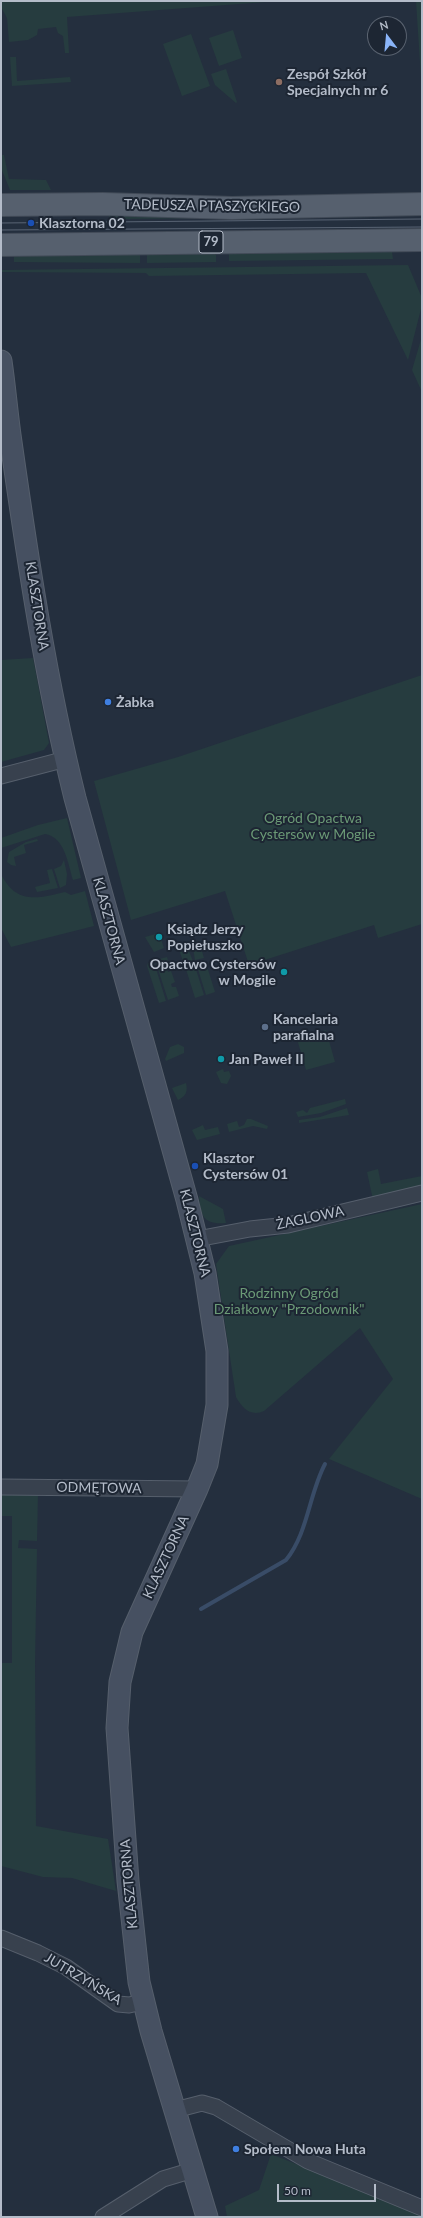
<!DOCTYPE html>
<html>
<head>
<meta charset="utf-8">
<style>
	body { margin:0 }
	#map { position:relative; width:423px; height:2218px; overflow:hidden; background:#242f3e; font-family:Lato,sans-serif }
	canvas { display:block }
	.frame { position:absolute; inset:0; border:2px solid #b4bcc9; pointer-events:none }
	.north { position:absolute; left:367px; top:16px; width:40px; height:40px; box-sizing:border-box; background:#1d2633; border:1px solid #59626f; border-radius:50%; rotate:344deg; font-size:11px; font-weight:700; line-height:16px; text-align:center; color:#b4bcc9 }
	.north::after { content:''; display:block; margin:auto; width:14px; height:18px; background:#8ab4f8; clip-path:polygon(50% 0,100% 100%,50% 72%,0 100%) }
	.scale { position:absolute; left:277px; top:2184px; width:99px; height:18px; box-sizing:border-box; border:2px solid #b4bcc9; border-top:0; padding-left:5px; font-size:12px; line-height:14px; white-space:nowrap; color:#b4bcc9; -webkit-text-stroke:3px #1d2633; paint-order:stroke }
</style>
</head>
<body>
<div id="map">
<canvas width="423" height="2218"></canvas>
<div class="frame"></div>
<div class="north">N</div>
<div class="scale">50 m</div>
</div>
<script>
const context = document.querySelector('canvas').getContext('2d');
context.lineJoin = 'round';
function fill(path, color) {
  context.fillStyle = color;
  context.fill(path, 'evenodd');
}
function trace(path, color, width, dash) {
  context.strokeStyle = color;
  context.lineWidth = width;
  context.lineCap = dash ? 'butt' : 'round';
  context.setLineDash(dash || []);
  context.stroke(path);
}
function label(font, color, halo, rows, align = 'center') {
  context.font = font + ' Lato,sans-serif';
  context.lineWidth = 4;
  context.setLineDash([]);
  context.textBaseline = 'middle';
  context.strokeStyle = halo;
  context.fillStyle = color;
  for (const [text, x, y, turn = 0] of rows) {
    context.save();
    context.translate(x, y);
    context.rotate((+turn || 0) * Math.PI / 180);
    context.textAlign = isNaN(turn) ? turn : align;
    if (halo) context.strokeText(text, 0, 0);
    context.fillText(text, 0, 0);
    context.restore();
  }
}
fill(new Path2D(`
	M 1,1 L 279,1 L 67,17 L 69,53 L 65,53 L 63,36 L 58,33 L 56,27 L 38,29 L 37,35 L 28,40 L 9,42 L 7,18 L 1,7 Z
	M 416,1 L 422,1 L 422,94 Z
	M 233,30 L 242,58 L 219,66 L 209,38 Z
	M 191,34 L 210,86 L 182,96 L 163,44 Z
	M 10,57 L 16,57 L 17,81 L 70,77 L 71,82 L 12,86 Z
	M 226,69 L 237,102 L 236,103 L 215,85 L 211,74 Z
	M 1,155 L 4,155 L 9,179 L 46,180 L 51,190 L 10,190 L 1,168 Z
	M 109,211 L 383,212 L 383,217 L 109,219 Z
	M 392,252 L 393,259 L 229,261 L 229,253 Z
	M 214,253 L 216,255 L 216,262 L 147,263 L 147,254 Z
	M 140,254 L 140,263 L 14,262 L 14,256 Z
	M 408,265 L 422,298 L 422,305 L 408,360 L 366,273 L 149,276 L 146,273 L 1,272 L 1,270 Z
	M 422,336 L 422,392 L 412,370 Z
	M 33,658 L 49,743 L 44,750 L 1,762 L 1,660 Z
	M 422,675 L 422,924 L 378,938 L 374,925 L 249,965 L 225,891 L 131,920 L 94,781 L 178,757 Z
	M 67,818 L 81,878 L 73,880 C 68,864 65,837 45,834 L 1,848 L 1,838 L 38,825 Z
	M 37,839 L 38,841 L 24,845 L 26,853 L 14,857 L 16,866 L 11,865 L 7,862 L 9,852 L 26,842 Z
	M 64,860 L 67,874 L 66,885 L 60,888 L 54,869 L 61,866 Z
	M 52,869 L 58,888 L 37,892 L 35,887 L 50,883 L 47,870 Z
	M 1,874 C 16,904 36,899 65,892 L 71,895 L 85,891 L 94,926 L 11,947 L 1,928 Z
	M 159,933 L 164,948 L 154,952 L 145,937 Z
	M 199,941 L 204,958 L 195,960 L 193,948 L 188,949 L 193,961 L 184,964 L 178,947 Z
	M 167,957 L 170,967 L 167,968 L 168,972 L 171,971 L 175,982 L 171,984 L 172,987 L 176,987 L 179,996 L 168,1000 L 155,960 Z
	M 205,960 L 215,992 L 206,995 L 196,963 Z
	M 154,962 L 166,1001 L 159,1003 L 147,966 L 148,963 Z
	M 194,963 L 204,995 L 195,998 L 185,966 Z
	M 326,1030 L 335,1062 L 306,1070 L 297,1039 Z
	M 178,1044 L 184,1047 L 184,1053 L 166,1061 L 165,1059 L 170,1047 Z
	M 223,1069 L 224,1072 L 229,1071 L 231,1076 L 227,1084 L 221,1083 L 216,1072 Z
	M 186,1083 C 188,1092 186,1096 178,1100 L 172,1088 Z
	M 345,1099 L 346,1104 L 321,1113 L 298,1117 L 296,1112 L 303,1110 L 307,1113 L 310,1108 Z
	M 347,1108 L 349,1115 L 299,1123 L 299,1120 L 320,1117 Z
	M 247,1119 L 251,1119 L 268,1126 L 267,1129 L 253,1126 L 229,1132 L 227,1124 L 237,1121 L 239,1127 L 244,1125 Z
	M 203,1125 L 205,1130 L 218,1127 L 220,1134 L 197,1140 L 192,1130 Z
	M 378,1169 L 381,1184 L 422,1176 L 422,1189 L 373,1200 L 367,1172 Z
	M 199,1196 L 223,1209 L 226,1223 C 204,1225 200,1216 199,1196 Z
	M 422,1204 L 422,1499 L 329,1459 L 393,1379 L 360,1328 L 264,1411 C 251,1417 242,1408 236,1397 L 216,1264 L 229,1246 Z
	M 1,1495 L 38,1495 L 37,1541 L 19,1540 L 18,1548 L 37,1549 L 35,1664 L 36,1826 L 108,1839 L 116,1891 L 72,1878 L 43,1877 L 1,1866 L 1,1663 L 12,1663 L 12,1516 L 1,1516 Z
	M 271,2154 L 422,2214 L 422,2217 L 227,2217 L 225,2206 L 259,2190 Z`), '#263c3f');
trace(new Path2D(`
	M 201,1609 L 286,1560 C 308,1533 309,1494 325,1464`), '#394c67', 4);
const street = new Path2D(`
	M 1,776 L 66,759
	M 197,1239 L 250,1229 L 288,1225 L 422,1193
	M 1,1487 L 197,1489
	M 1,1938 L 38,1953 L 66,1967 L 118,2004 L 129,2005 L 143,2002
	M 175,2110 L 202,2103 L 216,2107 L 308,2161 L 422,2208
	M 103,2217 L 163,2179 L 193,2170`);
const secondary = new Path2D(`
	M 1,361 C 5,388 7,415 11,442 C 28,562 46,681 75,798 L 187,1200 L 205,1273 L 217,1351 L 217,1405 L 207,1464 L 197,1489 L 132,1632 L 120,1682 L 117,1728 L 128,1881 L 139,1982 L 151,2031 L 207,2217`);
const primary = new Path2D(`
	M 1,205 L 103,204 L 232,208 L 422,204
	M 1,245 L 422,240`);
trace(street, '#565f6c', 17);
trace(secondary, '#565f6c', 23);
trace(primary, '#414a57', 24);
trace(street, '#38414e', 15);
trace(secondary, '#465061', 21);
trace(primary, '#56606e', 22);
trace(new Path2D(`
	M 1,223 L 422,219
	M 1,230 L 422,227`), '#5a6575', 1);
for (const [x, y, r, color] of [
	[279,82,4,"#8d6e63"],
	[31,223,4,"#1a4fb4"],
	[108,702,4,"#3f7fe0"],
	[159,937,4,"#0f9aa8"],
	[284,972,4,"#0f9aa8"],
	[265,1027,4,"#5c6f8a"],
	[221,1059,4,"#0f9aa8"],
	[195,1166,4,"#1a4fb4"],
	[236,2149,4,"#3f7fe0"]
]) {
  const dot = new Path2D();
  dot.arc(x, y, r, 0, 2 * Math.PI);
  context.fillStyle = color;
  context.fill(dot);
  trace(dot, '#1d2633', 1.5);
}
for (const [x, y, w] of [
	[211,242,24]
]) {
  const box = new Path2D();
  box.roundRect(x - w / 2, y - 11, w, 22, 3);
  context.fillStyle = '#1d2633';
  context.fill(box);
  trace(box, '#b4bcc9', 1);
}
label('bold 13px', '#b4bcc9', null, [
	["79",211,242]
]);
label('bold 14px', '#b4bcc9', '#1d2633', [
	["Zespół Szkół",287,74],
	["Specjalnych nr 6",287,90],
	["Klasztorna 02",39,223],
	["Żabka",116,702],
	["Ksiądz Jerzy",167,929],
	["Popiełuszko",167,945],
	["Opactwo Cystersów",276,964,"right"],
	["w Mogile",276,980,"right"],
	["Kancelaria",273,1019],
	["parafialna",273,1035],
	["Jan Paweł II",229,1059],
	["Klasztor",203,1158],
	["Cystersów 01",203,1174],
	["Społem Nowa Huta",244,2149]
], 'left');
label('14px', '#b4bcc9', '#1d2633', [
	["TADEUSZA PTASZYCKIEGO",212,206,1],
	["KLASZTORNA",37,606,81],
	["KLASZTORNA",109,921,75],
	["ŻAGLOWA",310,1218,-12],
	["KLASZTORNA",195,1233,76],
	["ODMĘTOWA",99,1488,1],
	["KLASZTORNA",166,1557,-65],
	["KLASZTORNA",129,1884,-95],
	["JUTRZYŃSKA",83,1979,31]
]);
label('14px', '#6b9a76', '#1d2633', [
	["Ogród Opactwa",313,818],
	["Cystersów w Mogile",313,834],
	["Rodzinny Ogród",289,1293],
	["Działkowy \"Przodownik\"",289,1309]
]);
</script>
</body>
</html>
